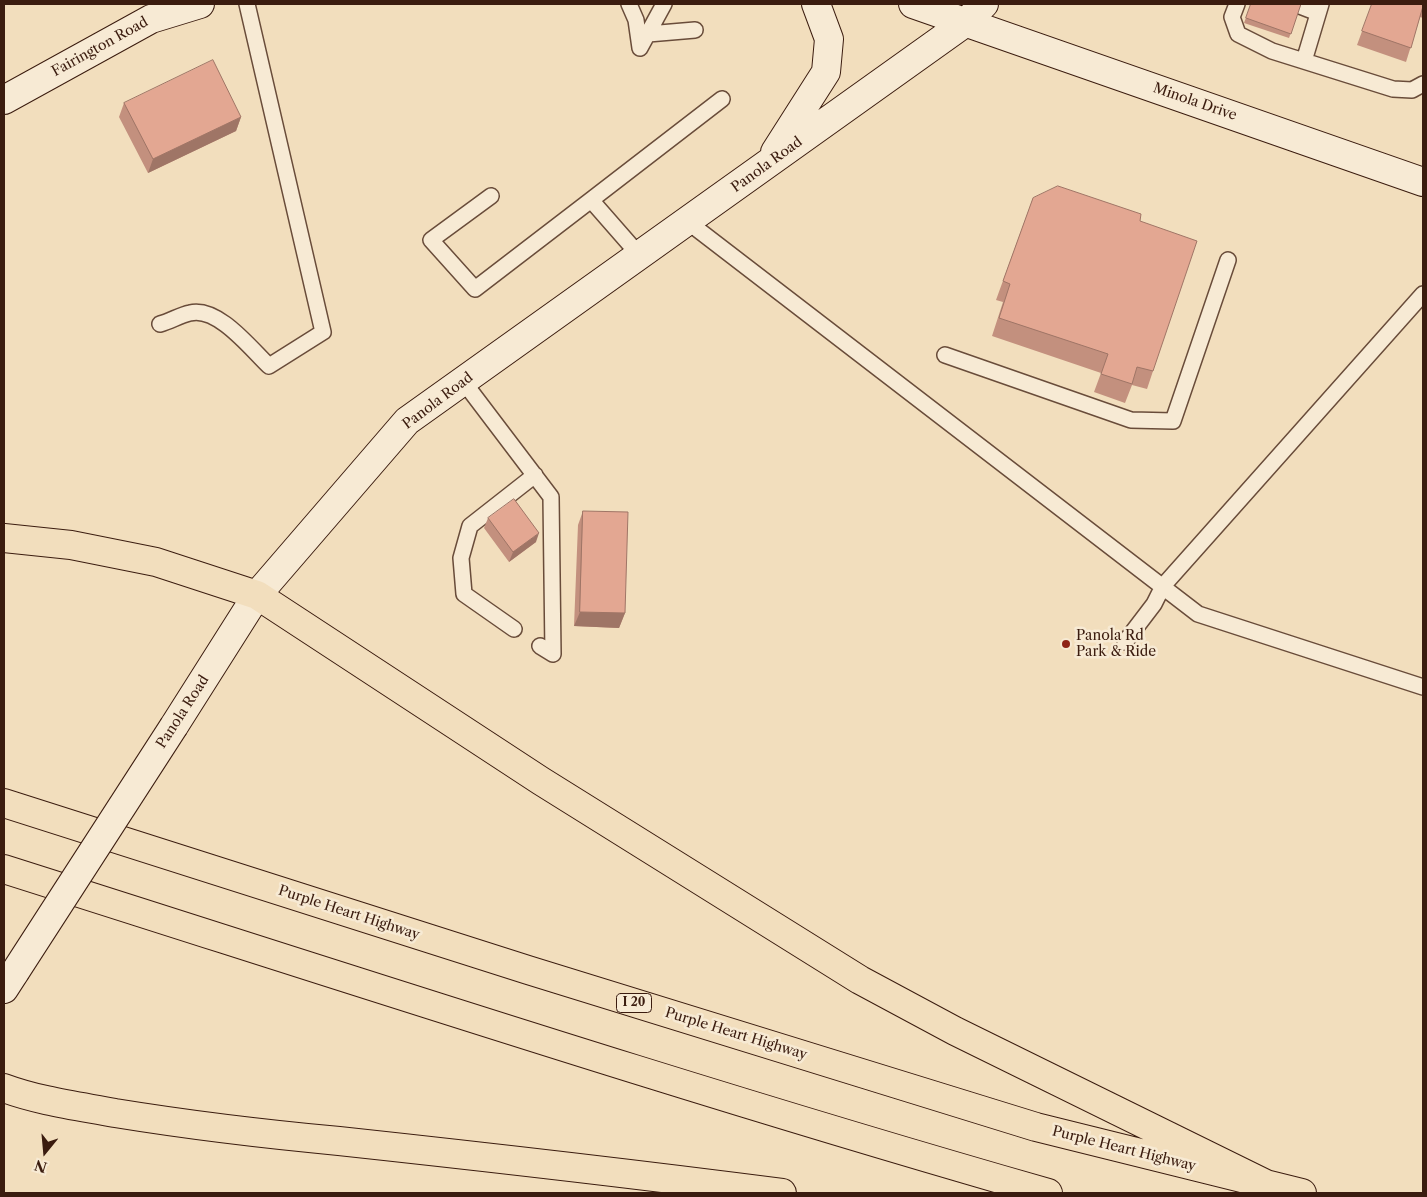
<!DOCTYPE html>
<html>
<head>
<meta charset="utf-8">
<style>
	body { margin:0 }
	#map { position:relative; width:1427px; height:1197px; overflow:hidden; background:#f2debd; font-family:"Libre Caslon Text",serif }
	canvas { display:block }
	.frame { position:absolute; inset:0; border:5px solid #3b1c0f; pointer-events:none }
	.north { position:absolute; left:20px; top:1127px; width:50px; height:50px; -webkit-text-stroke:4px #f7ead4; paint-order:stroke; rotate:197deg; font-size:14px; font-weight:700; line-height:20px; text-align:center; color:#3b1c0f }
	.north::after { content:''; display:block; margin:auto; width:18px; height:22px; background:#3b1c0f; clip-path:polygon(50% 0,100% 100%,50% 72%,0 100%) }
</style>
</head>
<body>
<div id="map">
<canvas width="1427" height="1197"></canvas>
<div class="frame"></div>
<div class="north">N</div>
</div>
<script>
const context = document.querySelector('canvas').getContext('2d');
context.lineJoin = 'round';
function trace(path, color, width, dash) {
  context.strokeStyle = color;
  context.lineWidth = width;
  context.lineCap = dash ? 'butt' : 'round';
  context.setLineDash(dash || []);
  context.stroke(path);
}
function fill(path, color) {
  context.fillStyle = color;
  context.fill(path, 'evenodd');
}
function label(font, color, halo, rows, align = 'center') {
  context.font = font + ' "Libre Caslon Text",serif';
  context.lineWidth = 5;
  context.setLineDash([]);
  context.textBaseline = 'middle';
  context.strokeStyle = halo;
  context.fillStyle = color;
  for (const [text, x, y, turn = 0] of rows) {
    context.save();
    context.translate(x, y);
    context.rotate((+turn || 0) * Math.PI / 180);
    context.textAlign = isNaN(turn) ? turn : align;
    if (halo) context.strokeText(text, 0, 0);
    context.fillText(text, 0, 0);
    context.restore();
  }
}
const lane = new Path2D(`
	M 629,4 L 636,20 L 640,48
	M 1237,4 L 1232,17 L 1238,34 L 1272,51 L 1393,89 L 1412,90 L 1423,84
	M 1300,6 L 1318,13
	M 648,34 L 695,30
	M 640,48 L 664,4
	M 1304,61 L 1321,4
	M 491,196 L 431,240 L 475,289 L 591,200 L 640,256
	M 591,200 L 722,99
	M 688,222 L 1198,614 L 1423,687
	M 160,324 C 171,321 180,315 190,313 C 218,306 251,349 269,366 L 323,332 L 247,4
	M 945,355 L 1131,420 L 1173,421 L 1228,260
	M 463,381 L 551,497 L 553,654
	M 514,629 L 464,594 L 461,558 L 470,526 L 535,475
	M 1125,642 L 1154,604 L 1163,586 L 1423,294
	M 540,646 L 553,654`);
const secondary = new Path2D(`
	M 913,4 L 1423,182
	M 4,100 L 151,19 L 200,4
	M 775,152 L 826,72 L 829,39 L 816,4
	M 174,726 L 257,595 L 407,421 L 966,22 L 984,4
	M 4,989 L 15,972`);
const highway = new Path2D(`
	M 4,538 L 71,545 L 156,562 L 257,595 L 541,781 L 860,980 L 955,1031 L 1270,1186
	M 4,803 L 528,970 L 1036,1127 L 1302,1193
	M 4,869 C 351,979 698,1093 1048,1193
	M 4,1088 C 39,1101 78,1106 115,1113 C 189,1125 264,1134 339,1141 C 487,1157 635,1174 782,1193`);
trace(lane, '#694c3a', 18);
trace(secondary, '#3b1c0f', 30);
trace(highway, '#3b1c0f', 30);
trace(lane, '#f7ead4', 15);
trace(secondary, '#f7ead4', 28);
trace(highway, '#f2debd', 28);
const secondaryBridge = new Path2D(`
	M 15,972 L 174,726`);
trace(secondaryBridge, '#3b1c0f', 30, []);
trace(secondaryBridge, '#f7ead4', 28);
fill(new Path2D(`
	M 1251,4 L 1301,4 L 1289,38 L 1244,23 Z
	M 1372,4 L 1423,4 L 1423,18 L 1420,17 L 1406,62 L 1357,45 Z
	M 124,103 L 241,117 L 236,131 L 148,173 L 119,117 Z
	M 1033,198 L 1140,221 L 1153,371 L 1147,389 L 1132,385 L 1125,403 L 1094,392 L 1101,373 L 992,336 L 1003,302 L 996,300 Z
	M 583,511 L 625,613 L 619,628 L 574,626 L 578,525 Z
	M 488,518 L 536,542 L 509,562 L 484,528 Z`), '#c3907e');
fill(new Path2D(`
	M 241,117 L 236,131 L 148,173 L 153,159 Z
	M 539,533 L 536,542 L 509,562 L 513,552 Z
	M 580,612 L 625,613 L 619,628 L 574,626 Z`), '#9f7566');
const building = new Path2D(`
	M 1251,4 L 1301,4 L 1291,34 L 1246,18 Z
	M 1372,4 L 1423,4 L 1423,6 L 1411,48 L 1362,31 Z
	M 213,60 L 241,117 L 153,159 L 124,103 Z
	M 1058,186 L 1141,214 L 1140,221 L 1197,241 L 1153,371 L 1137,367 L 1132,384 L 1101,374 L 1108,354 L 999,318 L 1010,284 L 1003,281 L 1033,198 Z
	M 514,499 L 539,533 L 513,552 L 488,518 Z
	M 583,511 L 628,512 L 625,613 L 580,612 Z`);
fill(building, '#e3a792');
trace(building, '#9f7566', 1);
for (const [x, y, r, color] of [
	[1066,644,5,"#8f2418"]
]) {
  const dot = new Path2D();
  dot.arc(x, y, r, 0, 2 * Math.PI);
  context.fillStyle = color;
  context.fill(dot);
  trace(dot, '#f7ead4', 2);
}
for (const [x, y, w] of [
	[634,1003,35]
]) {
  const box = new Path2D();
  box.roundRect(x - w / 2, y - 9.5, w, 19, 4);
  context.fillStyle = '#f7ead4';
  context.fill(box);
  trace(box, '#3b1c0f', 1);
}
label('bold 12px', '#3b1c0f', null, [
	["I 20",634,1003]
]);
label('14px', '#3b1c0f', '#f7ead4', [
	["Fairington Road",100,47,-29],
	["Minola Drive",1195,102,19],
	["Panola Road",767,165,-36],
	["Panola Road",438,401,-37],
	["Panola Road",183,712,-57],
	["Purple Heart Highway",349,913,18],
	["Purple Heart Highway",736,1034,17],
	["Purple Heart Highway",1124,1149,14]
]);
label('14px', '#3b1c0f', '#f7ead4', [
	["Panola Rd",1076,636],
	["Park & Ride",1076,652]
], 'left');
</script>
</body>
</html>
